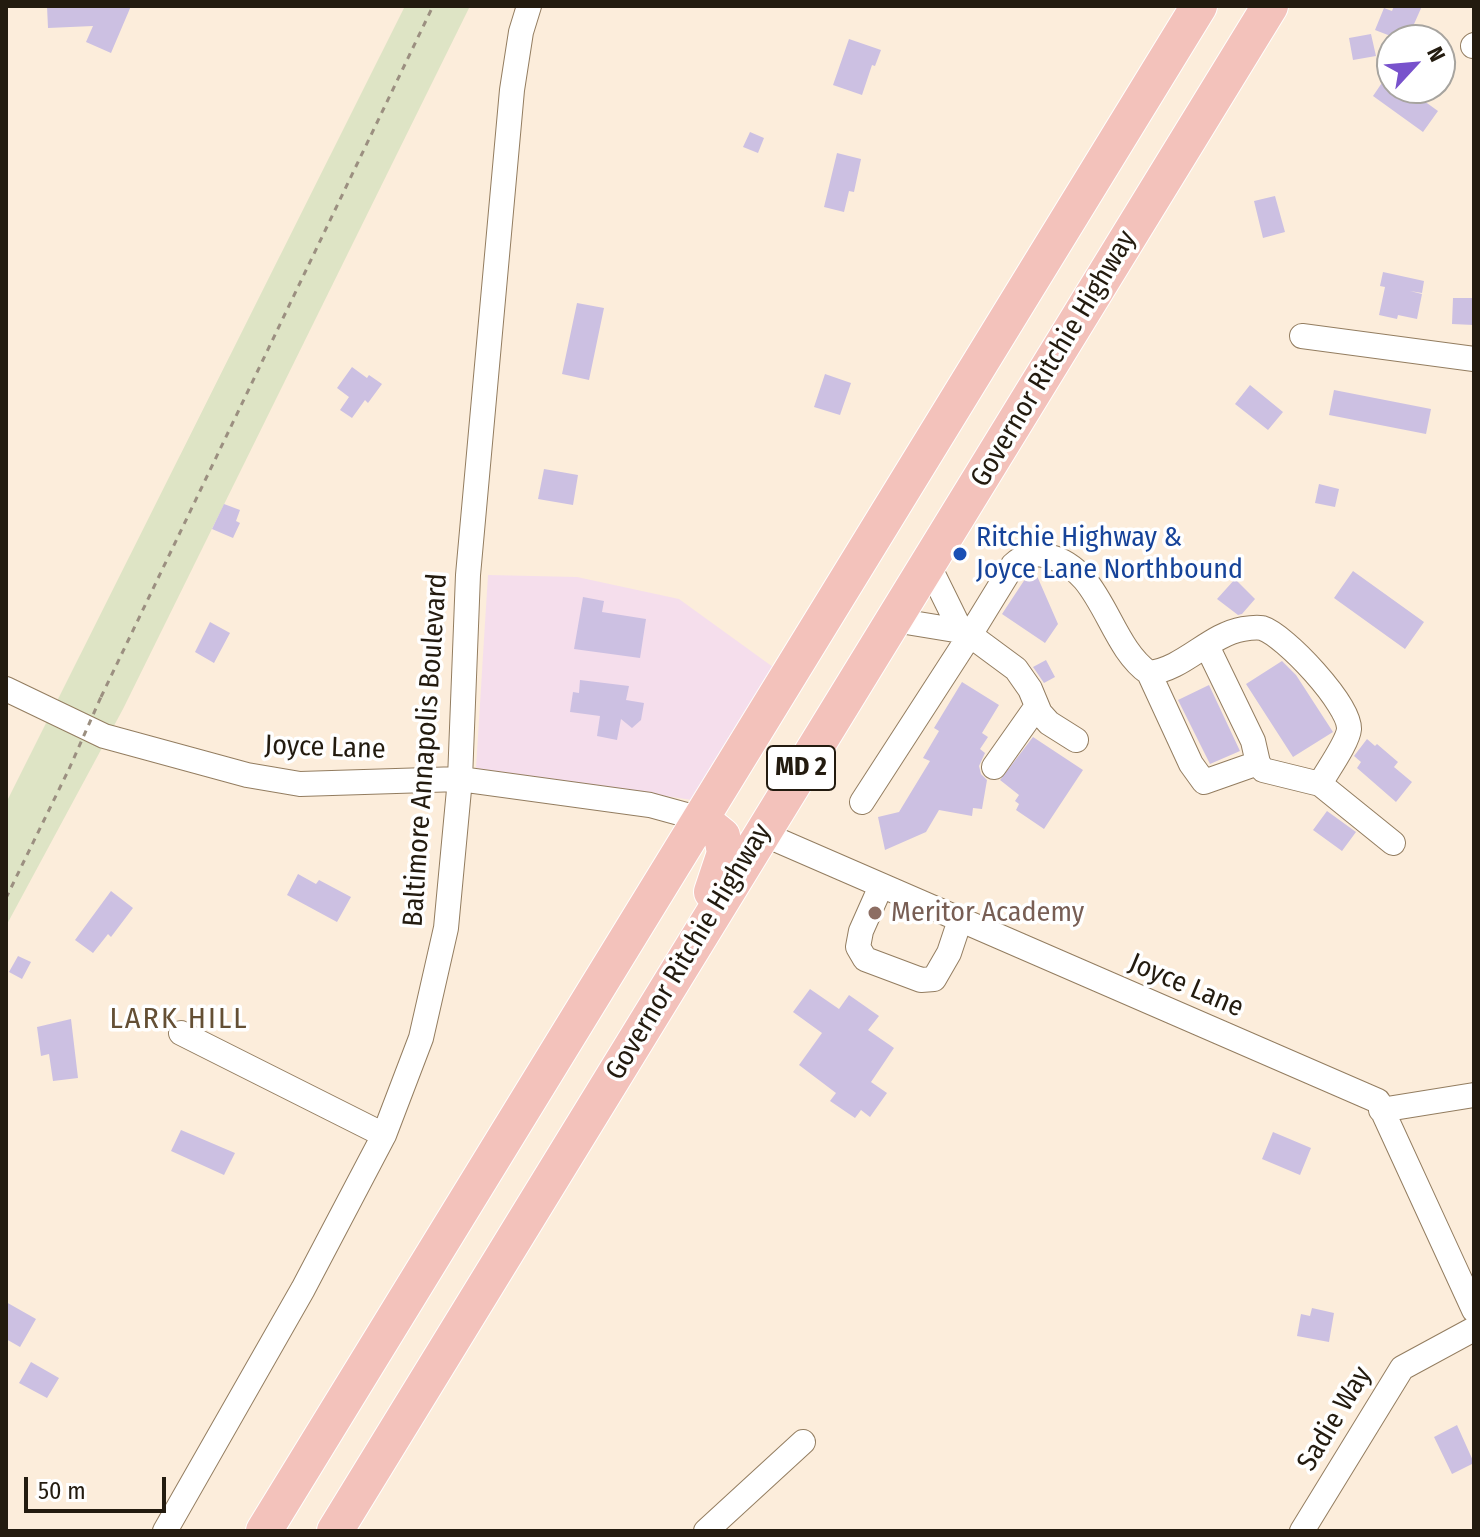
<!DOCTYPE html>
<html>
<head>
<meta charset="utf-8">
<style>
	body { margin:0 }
	#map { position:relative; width:1480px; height:1537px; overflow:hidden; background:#fceddb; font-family:"Fira Sans Condensed",sans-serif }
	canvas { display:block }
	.frame { position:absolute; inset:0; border:8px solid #231b0f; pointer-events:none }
	.north { position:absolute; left:1376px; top:24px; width:80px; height:80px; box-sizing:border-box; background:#fff; border:2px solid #a7a49f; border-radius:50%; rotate:64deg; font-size:22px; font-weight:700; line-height:32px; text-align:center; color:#231b0f }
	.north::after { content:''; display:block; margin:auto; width:28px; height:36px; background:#7852cc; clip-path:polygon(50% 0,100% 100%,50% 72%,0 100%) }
	.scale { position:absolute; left:24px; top:1477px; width:142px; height:36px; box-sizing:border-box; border:4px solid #231b0f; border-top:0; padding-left:10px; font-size:24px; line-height:28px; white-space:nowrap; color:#231b0f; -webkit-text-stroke:6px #fff; paint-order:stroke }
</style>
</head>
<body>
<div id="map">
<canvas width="1480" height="1537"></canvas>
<div class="frame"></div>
<div class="north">N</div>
<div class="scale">50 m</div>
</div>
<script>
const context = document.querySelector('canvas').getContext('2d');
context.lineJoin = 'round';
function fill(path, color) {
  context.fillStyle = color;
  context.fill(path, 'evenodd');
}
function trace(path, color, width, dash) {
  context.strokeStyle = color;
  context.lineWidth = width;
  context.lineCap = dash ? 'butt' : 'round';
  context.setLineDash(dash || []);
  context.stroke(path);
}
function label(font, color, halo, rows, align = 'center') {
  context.font = font + ' "Fira Sans Condensed",sans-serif';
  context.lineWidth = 7;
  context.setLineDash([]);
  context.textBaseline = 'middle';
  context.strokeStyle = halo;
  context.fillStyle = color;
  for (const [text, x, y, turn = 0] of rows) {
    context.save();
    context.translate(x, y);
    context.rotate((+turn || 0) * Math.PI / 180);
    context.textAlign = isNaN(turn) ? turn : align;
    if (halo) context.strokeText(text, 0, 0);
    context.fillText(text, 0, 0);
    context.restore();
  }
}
fill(new Path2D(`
	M 488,575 L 577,577 L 679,599 L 773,667 L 692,800 L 476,768 Z`), '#f5deec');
fill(new Path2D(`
	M 405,6 L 470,6 L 123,709 L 6,926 L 6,803 Z`), '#dee4c5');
fill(new Path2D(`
	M 47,6 L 131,6 L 111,53 L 86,42 L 93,26 L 48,28 Z
	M 1394,6 L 1422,6 L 1407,40 L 1401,40 L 1375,30 L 1384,8 L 1392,11 Z
	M 1371,34 L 1376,56 L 1353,60 L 1349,38 Z
	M 849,39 L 881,50 L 875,66 L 872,65 L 862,95 L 833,85 Z
	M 1392,68 L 1392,88 L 1406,88 L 1438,111 L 1423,132 L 1373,96 Z
	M 750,132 L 764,138 L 758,153 L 743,147 Z
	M 837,153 L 861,159 L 854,192 L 849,191 L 844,212 L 824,207 Z
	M 1275,196 L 1285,232 L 1263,238 L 1254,201 Z
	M 1383,272 L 1424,281 L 1422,293 L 1410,291 L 1422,294 L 1417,319 L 1398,315 L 1397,319 L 1379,315 L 1385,287 L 1380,286 Z
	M 1453,298 L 1474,298 L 1474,325 L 1452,324 Z
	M 577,303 L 604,308 L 589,380 L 562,374 Z
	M 352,367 L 367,378 L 369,375 L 382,384 L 368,403 L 365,400 L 352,418 L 340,410 L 349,397 L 337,388 Z
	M 825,374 L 851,383 L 840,415 L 814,407 Z
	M 1250,385 L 1283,412 L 1268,430 L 1235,404 Z
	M 1334,390 L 1431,409 L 1426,434 L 1329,415 Z
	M 544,469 L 578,475 L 573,505 L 538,499 Z
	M 1319,484 L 1339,489 L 1335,507 L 1315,503 Z
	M 224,504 L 240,510 L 236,521 L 240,523 L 233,538 L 212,529 Z
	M 1034,569 L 1058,624 L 1045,643 L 1002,614 L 1031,570 Z
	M 1353,571 L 1424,622 L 1405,649 L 1334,598 Z
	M 1235,579 L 1255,599 L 1242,614 L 1238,615 L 1217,599 Z
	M 583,597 L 604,601 L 602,612 L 646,619 L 640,658 L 574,649 Z
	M 210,622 L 230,633 L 214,663 L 195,652 Z
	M 1046,660 L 1055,677 L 1044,683 L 1033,667 Z
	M 1282,661 L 1296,675 L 1333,732 L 1293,757 L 1246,684 Z
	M 580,680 L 629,686 L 626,700 L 644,703 L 641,720 L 632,728 L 621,719 L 617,740 L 597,736 L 600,716 L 570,712 L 573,692 L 579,693 Z
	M 962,682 L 999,705 L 982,733 L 988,737 L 980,749 L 985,753 L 979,766 L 981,774 L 987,780 L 982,809 L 973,808 L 972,816 L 939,810 L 926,832 L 885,850 L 878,817 L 899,812 L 930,761 L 923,758 L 939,731 L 934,728 Z
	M 1209,685 L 1240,751 L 1210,764 L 1178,700 Z
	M 1033,737 L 1083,770 L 1044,829 L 1016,810 L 1019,804 L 1015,801 L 1019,795 L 1000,780 Z
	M 1367,739 L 1375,746 L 1377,744 L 1398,762 L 1394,767 L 1412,782 L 1396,802 L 1357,768 L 1361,762 L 1354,756 Z
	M 1327,811 L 1356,832 L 1342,851 L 1313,830 Z
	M 298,874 L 316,884 L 319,880 L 351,897 L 337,922 L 287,895 Z
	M 111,891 L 133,908 L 111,937 L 108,934 L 93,953 L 75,940 Z
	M 18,956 L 31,962 L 22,979 L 9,972 Z
	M 810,989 L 839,1009 L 849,995 L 879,1016 L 868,1030 L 894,1048 L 871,1082 L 887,1093 L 870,1117 L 861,1110 L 855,1118 L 830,1101 L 836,1093 L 799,1065 L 822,1033 L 793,1012 Z
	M 71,1019 L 78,1078 L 53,1081 L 49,1054 L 41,1056 L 37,1027 Z
	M 181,1130 L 235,1153 L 224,1175 L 171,1151 Z
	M 1273,1132 L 1311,1148 L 1300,1175 L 1262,1159 Z
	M 6,1302 L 36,1319 L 20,1347 L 6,1339 Z
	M 1312,1308 L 1334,1313 L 1329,1342 L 1297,1336 L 1301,1314 L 1310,1316 Z
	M 31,1362 L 59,1378 L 47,1398 L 19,1383 Z
	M 1457,1425 L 1474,1463 L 1452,1474 L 1434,1437 Z`), '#ccc0e2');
const minor = new Path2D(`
	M 1473,46 L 1474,45
	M 1302,336 L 1474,359
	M 894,620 L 961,631
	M 1207,646 L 1253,741 L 1258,763 L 1263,770 L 1320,784 L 1393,843
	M 1149,673 L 1191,764 L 1204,782 L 1258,763
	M 6,689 L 104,736 L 247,775 L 300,784 L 460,779 L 650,805 L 701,819
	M 1076,740 L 1049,723 L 1040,713 L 1030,689 L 1016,669 L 970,635 L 1013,565 C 1024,555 1032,552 1047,556 C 1103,568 1107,644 1149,673 C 1184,669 1209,635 1243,629 C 1249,628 1256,627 1262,628 C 1285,635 1350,705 1349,729 C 1348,742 1327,771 1320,784
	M 994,767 L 1037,706
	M 862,802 L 970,635 L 961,631 L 928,564
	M 761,833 L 1378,1101 L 1474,1310
	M 881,886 L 861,931 L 858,947 L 865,959 L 921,980 L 934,979 L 949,953 L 960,920
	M 181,1033 L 384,1135
	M 1381,1110 L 1474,1095
	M 165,1531 L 303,1289 L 384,1135 L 421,1038 L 446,928 L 460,779 L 468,575 L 512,90 L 521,32 L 529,6
	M 706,1531 L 803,1442
	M 1302,1531 L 1402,1368 L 1474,1329`);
const highway = new Path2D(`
	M 701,819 L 722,836 L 725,853 L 712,892
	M 264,1531 L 1199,6
	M 335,1531 L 1270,6`);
trace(minor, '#937d60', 26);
trace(highway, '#fff', 38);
trace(new Path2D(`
	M 101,697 L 433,6
	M 6,898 L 69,769`), '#9b8f80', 3, [6, 6]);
trace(minor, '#fff', 24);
trace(highway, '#f3c2bb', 36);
trace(new Path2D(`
	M 69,769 L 101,697`), '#9b8f80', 3, [6, 6]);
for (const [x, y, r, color] of [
	[960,554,8,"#1a4fb4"],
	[875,913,8,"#8d6e63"]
]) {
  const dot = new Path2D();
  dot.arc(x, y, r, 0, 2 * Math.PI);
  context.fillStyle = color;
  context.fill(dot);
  trace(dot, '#fff', 3);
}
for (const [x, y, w] of [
	[801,768,68]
]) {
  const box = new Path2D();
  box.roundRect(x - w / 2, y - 22, w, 44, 6);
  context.fillStyle = '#fff';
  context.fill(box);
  trace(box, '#231b0f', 2);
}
label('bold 26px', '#231b0f', null, [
	["MD 2",801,768]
]);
label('28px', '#231b0f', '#fff', [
	["Governor Ritchie Highway",1054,359,-59],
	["Joyce Lane",325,748,2],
	["Baltimore Annapolis Boulevard",426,750,-86],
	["Governor Ritchie Highway",689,952,-59],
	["Joyce Lane",1186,986,23],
	["Sadie Way",1335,1419,-59]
]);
label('28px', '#164399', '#fff', [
	["Ritchie Highway &",976,538],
	["Joyce Lane Northbound",976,570]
], 'left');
label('28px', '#785e54', '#fff', [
	["Meritor Academy",891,913]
], 'left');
context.letterSpacing = '2px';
label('30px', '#644f34', '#fff', [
	["LARK HILL",179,1020]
]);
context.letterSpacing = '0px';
</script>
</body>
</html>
